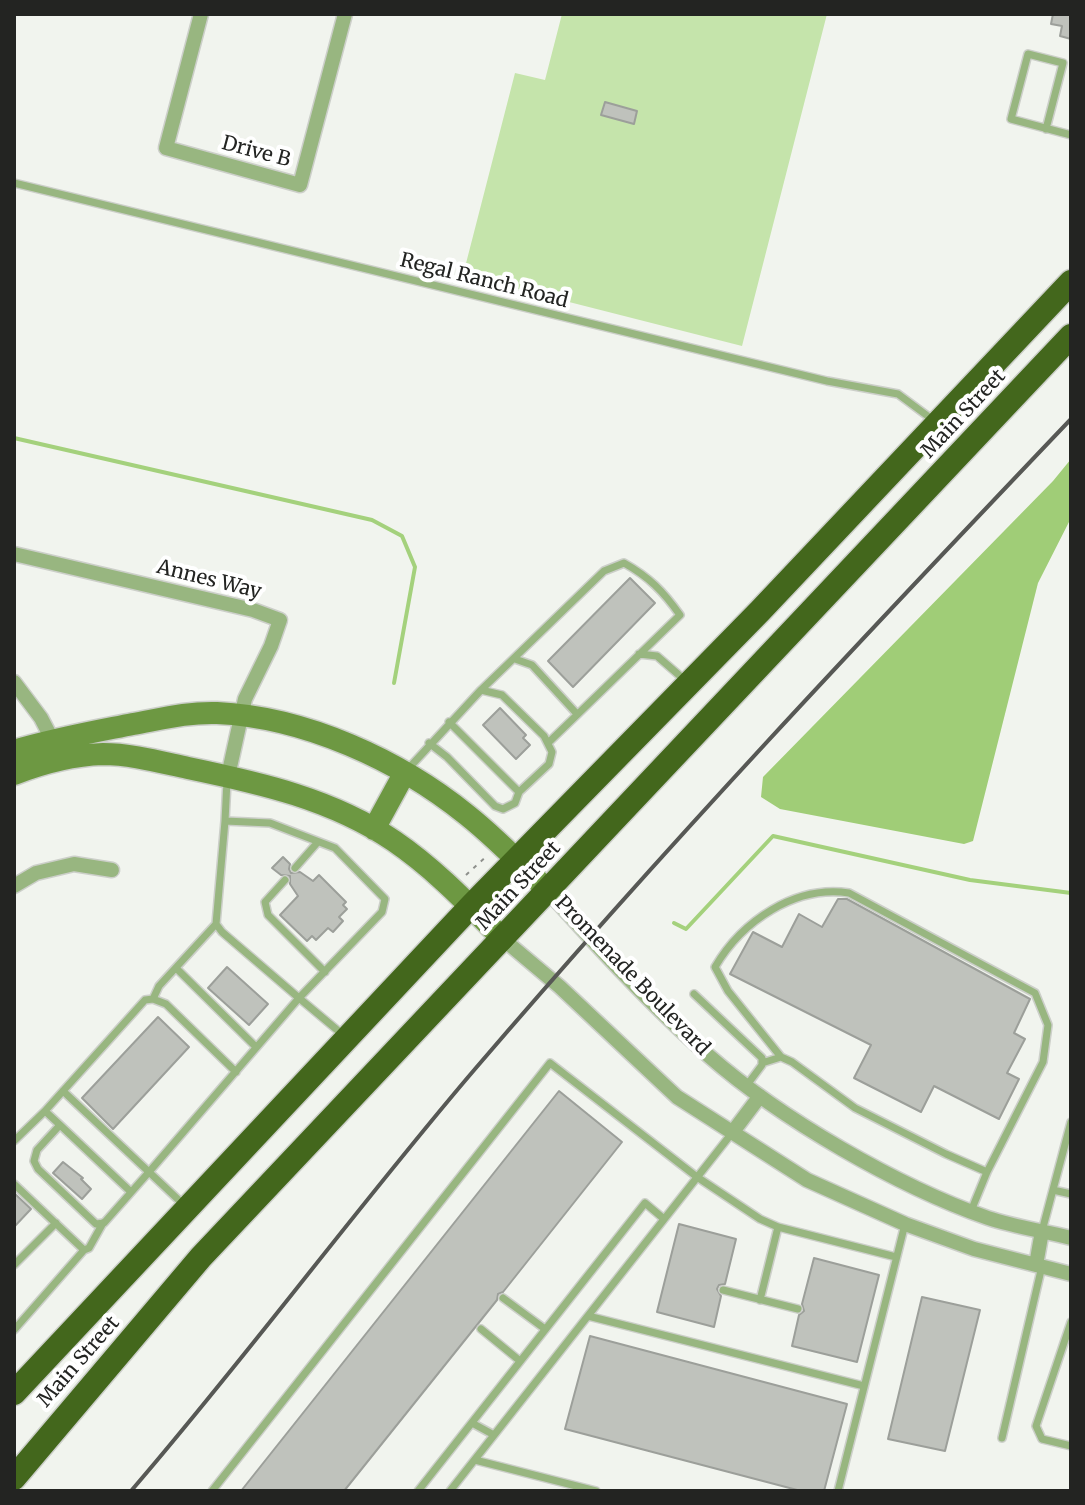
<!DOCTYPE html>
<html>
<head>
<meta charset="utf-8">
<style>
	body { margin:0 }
	#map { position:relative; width:1085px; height:1505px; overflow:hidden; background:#f1f4ee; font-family:Merriweather,serif }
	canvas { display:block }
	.frame { position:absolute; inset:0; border:16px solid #232422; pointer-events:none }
</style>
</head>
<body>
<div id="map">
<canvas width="1085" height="1505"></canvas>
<div class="frame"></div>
</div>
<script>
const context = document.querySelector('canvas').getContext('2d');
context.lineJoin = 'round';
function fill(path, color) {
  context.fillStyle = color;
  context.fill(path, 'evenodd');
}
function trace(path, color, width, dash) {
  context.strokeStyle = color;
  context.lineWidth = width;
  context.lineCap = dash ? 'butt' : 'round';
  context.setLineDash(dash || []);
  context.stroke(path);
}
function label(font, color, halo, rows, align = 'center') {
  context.font = font + ' Merriweather,serif';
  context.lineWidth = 8;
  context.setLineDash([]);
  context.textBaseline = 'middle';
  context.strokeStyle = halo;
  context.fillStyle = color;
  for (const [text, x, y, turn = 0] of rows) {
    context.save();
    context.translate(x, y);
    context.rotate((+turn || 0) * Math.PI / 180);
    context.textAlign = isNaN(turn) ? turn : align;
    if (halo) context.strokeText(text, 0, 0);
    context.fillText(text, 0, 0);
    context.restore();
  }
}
fill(new Path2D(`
	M 562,14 L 827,14 L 742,346 L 463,275 L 515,73 L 545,80 Z`), '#c5e4ab');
fill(new Path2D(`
	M 1071,459 L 1071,518 L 1038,583 L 973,841 L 964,844 L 780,809 L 761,797 L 763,777 L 1053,481 Z`), '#a0cd77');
trace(new Path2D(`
	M 14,438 L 372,520 L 402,536 L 415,567 L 394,683
	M 674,923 L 686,929 L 773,836 L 970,880 L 1071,893`), '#a4d17c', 4);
const building = new Path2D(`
	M 1053,14 L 1071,14 L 1071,39 L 1060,36 L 1062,26 L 1051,24 Z
	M 605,102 L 637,111 L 634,124 L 601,115 Z
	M 630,578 L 655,603 L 573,687 L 548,661 Z
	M 500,708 L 526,735 L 523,738 L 530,745 L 516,759 L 483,725 Z
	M 283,857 L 290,864 L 289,869 L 291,873 L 300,872 L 313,881 L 319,875 L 346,902 L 343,905 L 347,909 L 339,917 L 343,921 L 333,932 L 328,928 L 316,940 L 312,936 L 307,941 L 280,915 L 298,896 L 290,884 L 290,876 L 281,875 L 272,868 Z
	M 838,899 L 847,899 L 1030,999 L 1014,1033 L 1025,1039 L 1007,1073 L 1019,1079 L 999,1119 L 934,1086 L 921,1112 L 854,1078 L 871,1045 L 730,974 L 753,932 L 782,947 L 799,914 L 822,927 Z
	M 227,967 L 268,1004 L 249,1025 L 208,988 Z
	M 158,1017 L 189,1047 L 113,1129 L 82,1098 Z
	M 559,1091 L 622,1142 L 503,1292 L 498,1294 L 497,1300 L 344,1491 L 241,1491 Z
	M 63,1162 L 83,1178 L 81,1179 L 91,1189 L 82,1199 L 53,1173 Z
	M 14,1193 L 31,1209 L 14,1227 Z
	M 679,1224 L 736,1239 L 725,1284 L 719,1285 L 717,1289 L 721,1296 L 714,1327 L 657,1312 Z
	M 814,1258 L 879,1275 L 857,1362 L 792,1346 L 799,1315 L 804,1311 L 802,1304 Z
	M 922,1297 L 980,1310 L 945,1451 L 888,1439 Z
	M 590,1336 L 847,1404 L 824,1491 L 801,1491 L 565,1429 Z`);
fill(building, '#bfc2bc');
trace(building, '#9c9f9a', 2);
const lane = new Path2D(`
	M 1046,129 L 1063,63 L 1028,54 L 1011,119 L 1071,135
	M 14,183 L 827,381 L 898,394 L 933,420
	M 639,654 L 657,656 L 687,682
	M 515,659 L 532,665 L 577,714
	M 449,722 L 519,792
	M 429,743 L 447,757 L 495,806 L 503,809 L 515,803 L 519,792 L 549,764 L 552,752 L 544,736 L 502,695 L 481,690
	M 408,769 L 481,690 L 604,571 L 624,563 C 649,577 663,591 680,615 L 548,743
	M 227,781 L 225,821 L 270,823 L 335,848 L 385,899 L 382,912 L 299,998 L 342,1034
	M 295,868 L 317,843
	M 285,880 L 265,902 L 268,915 L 325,972
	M 176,968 L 256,1047
	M 694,994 L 762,1058 L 762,1065 L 747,1085
	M 153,999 L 159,986 L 216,924 L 225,821
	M 781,1057 L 728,991 L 715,967 C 742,921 795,885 849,893 L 1035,993 L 1048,1025 L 1043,1062 L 987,1172 L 971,1211
	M 762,1063 L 781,1057 L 792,1062 L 855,1108 L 946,1154 L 987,1172
	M 63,1091 L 149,1172 L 104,1223 L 96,1224 L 38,1169 L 34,1161 L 37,1150 L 60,1125 L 45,1111 L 145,1000 L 153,999 L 166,1004 L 236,1072
	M 60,1125 L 131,1192
	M 14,1141 L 45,1111
	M 14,1184 L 84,1250 L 89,1248 L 103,1223
	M 1053,1190 L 1071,1194
	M 185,1206 L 149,1172 L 299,998 L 222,932 L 216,924
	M 1042,1231 L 1071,1122
	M 14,1265 L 56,1223
	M 723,1290 L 798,1309
	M 503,1298 L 545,1329
	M 760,1300 L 778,1227
	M 588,1316 L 864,1386
	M 1071,1322 L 1036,1426 L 1042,1439 L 1071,1446
	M 481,1329 L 520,1361
	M 14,1330 L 84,1250
	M 472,1423 L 494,1435
	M 1002,1438 L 1042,1266
	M 475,1460 L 596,1491
	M 212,1491 L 550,1063 L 697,1177 L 760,1219 L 778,1227 L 896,1257
	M 418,1491 L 645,1203 L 664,1219
	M 450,1491 L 732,1133
	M 838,1491 L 905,1224`);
const street = new Path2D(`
	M 201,14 L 166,148 L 300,185 L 345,14
	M 14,554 L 253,610 L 280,620 L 271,646 L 245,699 L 228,776
	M 14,682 L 41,718 L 55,745
	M 14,886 L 36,873 L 74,864 L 112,870
	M 547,890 C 598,947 652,1006 709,1056 C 781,1119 897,1186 988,1218 C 1015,1227 1044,1231 1071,1238
	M 503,939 L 560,987 L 677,1097 L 807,1180 L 905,1224 L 974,1249 L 1071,1274
	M 732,1133 L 760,1096
	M 1036,1265 L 1042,1231`);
const secondary = new Path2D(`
	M 14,751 C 53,739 93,732 133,724 C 161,719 188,712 217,713 C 305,717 399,760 467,815 C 496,838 521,864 547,890
	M 14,774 C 42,763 73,755 103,754 C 131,754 160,762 188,768 C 260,783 332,799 394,841 C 435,869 468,904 503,939
	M 374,829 L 404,774`);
const highway = new Path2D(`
	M 14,1393 L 471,906 L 760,611 L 1071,282
	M 14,1478 L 201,1257 L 1071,336`);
trace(lane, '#cccfc9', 10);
trace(street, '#cccfc9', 17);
trace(secondary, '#cccfc9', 25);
trace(highway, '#cccfc9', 27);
trace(new Path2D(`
	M 466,875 L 488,855`), '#8e908c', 2, [4, 6]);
trace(lane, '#98b680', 7);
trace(street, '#98b680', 14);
trace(secondary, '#6d9842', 22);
trace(highway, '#43671c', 24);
trace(new Path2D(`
	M 131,1491 C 250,1353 357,1207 475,1069 C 667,845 868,632 1071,419`), '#575855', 4);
label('20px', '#232422', '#fff', [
	["Drive B",256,152,15],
	["Regal Ranch Road",484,281,14],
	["Main Street",964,414,-47],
	["Annes Way",209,580,14],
	["Main Street",519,886,-47],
	["Promenade Boulevard",632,976,46],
	["Main Street",79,1362,-49]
]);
</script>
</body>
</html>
